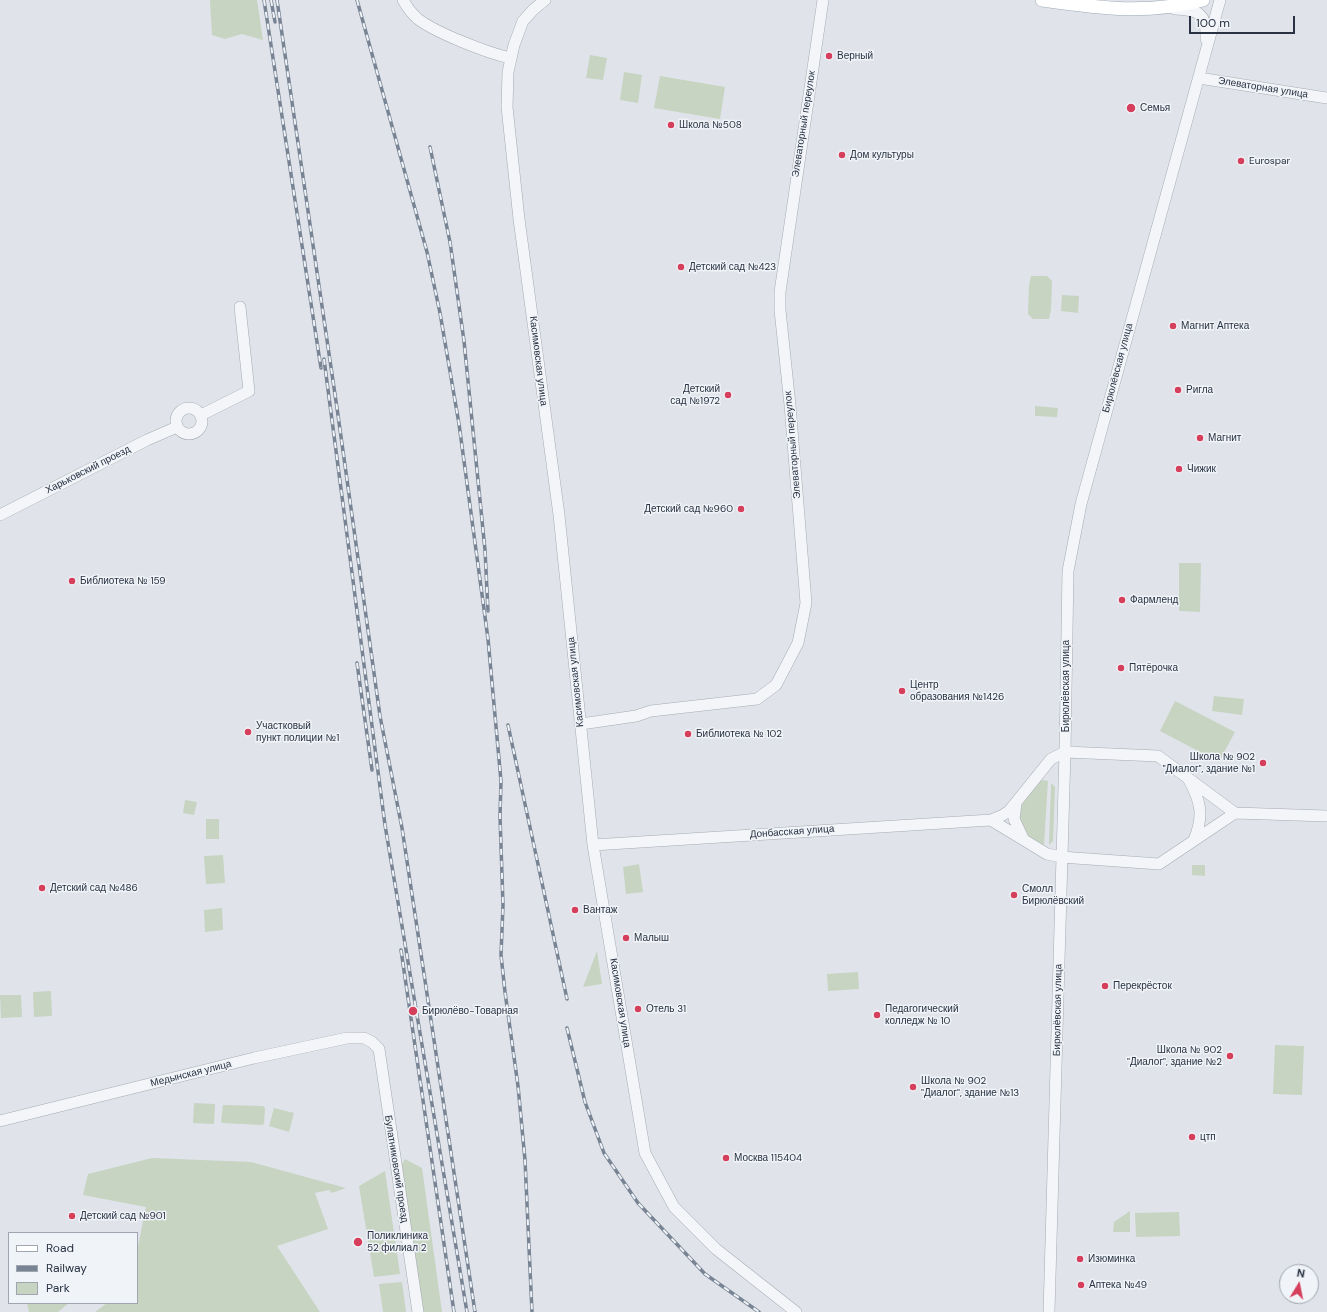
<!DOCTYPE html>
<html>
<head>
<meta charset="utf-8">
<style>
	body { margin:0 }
	#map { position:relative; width:1327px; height:1312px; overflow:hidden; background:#e0e4ea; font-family:"DM Sans",sans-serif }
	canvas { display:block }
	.legend { position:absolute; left:8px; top:1232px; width:130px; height:72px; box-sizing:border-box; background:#f0f3f7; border:1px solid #a0a6af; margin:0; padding:5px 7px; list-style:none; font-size:12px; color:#283242 }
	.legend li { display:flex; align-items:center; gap:8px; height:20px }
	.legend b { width:20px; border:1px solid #a0a6af }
	.north { position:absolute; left:1279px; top:1264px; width:40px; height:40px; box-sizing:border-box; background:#f0f3f7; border:1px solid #a0a6af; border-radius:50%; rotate:10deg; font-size:11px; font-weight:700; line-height:16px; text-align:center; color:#283242 }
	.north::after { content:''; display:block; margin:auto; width:14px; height:18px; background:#d53f5c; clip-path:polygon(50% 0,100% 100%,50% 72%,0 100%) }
	.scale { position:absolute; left:1189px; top:16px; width:106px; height:18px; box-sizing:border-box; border:2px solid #283242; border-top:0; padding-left:5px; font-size:12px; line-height:14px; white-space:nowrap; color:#283242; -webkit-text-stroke:3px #f0f3f7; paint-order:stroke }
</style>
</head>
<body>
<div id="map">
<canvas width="1327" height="1312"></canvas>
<ul class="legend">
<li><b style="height:5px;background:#fff"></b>Road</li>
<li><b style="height:5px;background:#788494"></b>Railway</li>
<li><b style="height:11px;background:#c6d4c1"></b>Park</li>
</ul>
<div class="north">N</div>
<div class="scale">100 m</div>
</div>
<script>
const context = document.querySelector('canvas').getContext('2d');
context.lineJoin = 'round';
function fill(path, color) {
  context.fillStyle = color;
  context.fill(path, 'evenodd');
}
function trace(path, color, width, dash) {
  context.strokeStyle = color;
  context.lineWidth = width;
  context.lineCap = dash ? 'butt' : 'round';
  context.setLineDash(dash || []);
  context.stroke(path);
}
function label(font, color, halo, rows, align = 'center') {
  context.font = font + ' "DM Sans",sans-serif';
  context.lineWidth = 3;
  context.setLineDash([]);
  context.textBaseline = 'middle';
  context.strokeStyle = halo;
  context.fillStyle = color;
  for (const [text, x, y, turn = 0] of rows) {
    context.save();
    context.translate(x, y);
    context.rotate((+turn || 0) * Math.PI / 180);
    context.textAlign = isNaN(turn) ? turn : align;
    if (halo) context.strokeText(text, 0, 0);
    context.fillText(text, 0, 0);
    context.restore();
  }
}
fill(new Path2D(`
	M 210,0 L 257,0 L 263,40 L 242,34 L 225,39 L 212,35 Z
	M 590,55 L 607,58 L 603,80 L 586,78 Z
	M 624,72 L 642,75 L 638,103 L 620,100 Z
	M 660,76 L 725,87 L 720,119 L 654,108 Z
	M 1031,276 L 1047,276 L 1052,281 L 1051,310 L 1049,319 L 1033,319 L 1028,314 L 1029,285 Z
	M 1062,295 L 1079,296 L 1078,313 L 1061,311 Z
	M 1035,406 L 1058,408 L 1057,417 L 1035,416 Z
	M 1179,563 L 1201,563 L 1200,612 L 1179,611 Z
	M 1214,696 L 1244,699 L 1242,715 L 1212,711 Z
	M 1175,701 L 1235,732 L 1219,762 L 1160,731 Z
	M 1042,780 L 1048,781 L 1044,845 L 1023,833 L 1016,809 L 1038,781 Z
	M 1051,783 L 1055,787 L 1053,841 L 1049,845 Z
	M 185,800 L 197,802 L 194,815 L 183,813 Z
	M 206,819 L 219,819 L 219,839 L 206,839 Z
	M 223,855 L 225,883 L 206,884 L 204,856 Z
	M 639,864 L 643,892 L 626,894 L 623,867 Z
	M 1192,865 L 1205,865 L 1205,876 L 1192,875 Z
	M 222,908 L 223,930 L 205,932 L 204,910 Z
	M 597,951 L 602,984 L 583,987 Z
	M 858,972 L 859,989 L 828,991 L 827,974 Z
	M 51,991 L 52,1016 L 34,1017 L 33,992 Z
	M 0,995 L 21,995 L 22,1017 L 1,1018 Z
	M 1275,1045 L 1304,1046 L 1302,1095 L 1273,1094 Z
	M 194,1103 L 215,1104 L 214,1124 L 193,1123 Z
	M 223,1105 L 263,1106 L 265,1108 L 264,1124 L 261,1125 L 223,1123 L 221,1122 Z
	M 274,1108 L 294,1113 L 289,1132 L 269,1126 Z
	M 152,1158 L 251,1162 L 346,1188 L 332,1193 L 329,1190 L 315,1193 L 328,1229 L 277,1246 L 320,1312 L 95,1312 L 107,1303 L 137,1303 L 137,1251 L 146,1207 L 83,1195 L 88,1174 Z
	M 405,1159 L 422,1168 L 442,1312 L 421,1312 L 400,1168 Z
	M 385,1171 L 400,1274 L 374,1277 L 359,1186 Z
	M 1130,1211 L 1130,1232 L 1113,1232 L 1114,1222 Z
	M 1179,1212 L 1180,1236 L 1136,1237 L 1135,1213 Z
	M 402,1282 L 406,1312 L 383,1312 L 379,1284 Z
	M 27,1303 L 69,1303 L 58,1312 L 29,1312 Z`), '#c6d4c1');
const minor = new Path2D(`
	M 403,0 C 407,7 412,14 418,19 C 436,33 488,53 510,58
	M 545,0 L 533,10 L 523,21 L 514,45 L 508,72 L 507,107 L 519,219 L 559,515 L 593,845 L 645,1153 L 674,1207 L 716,1249 L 796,1312
	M 1175,9 C 1199,10 1207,13 1206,39
	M 1199,78 L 1327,98
	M176 421a13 13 0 1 1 26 0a13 13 0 1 1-26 0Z
	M 201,415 L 249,391 L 240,307
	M 0,515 L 147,440 L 177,427
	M 581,724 L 636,716 L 651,711 L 757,699 L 776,685 L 798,643 L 806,603 L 790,405 L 780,310 L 780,292 L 823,0
	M 1189,780 C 1201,802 1204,816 1194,840
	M 1016,804 L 1014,819 L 1023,838
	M 991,820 L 1047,854 L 1061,857 L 1159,864 L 1235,813
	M 593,845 L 991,820 L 1003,815 L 1009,811 L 1051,759 L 1065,752 L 1158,756 L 1235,813 L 1327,816
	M 0,1121 L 254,1058 L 347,1038 L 364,1038 L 372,1042 L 379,1049 L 418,1312
	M 1049,1312 L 1065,752 L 1068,571 L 1081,504 L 1220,0`);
const major = new Path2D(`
	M 1042,0 C 1100,8 1145,15 1203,0`);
trace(minor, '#a5abb4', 12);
trace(major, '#9fa9b6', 14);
trace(minor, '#f3f5f8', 11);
trace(major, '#fff', 13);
const rail = new Path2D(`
	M 264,0 L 321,368
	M 271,0 L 275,22
	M 277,0 L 337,408 L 380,716 L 402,828 L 475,1312
	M 357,0 L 427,252 L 440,313 L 459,424 L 488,639 L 501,781 L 500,816 L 503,905 L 501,955 L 505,992 L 518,1086 L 525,1160 L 532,1312
	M 430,147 L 450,242 L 464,341 L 485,550 L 488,611
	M 324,359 L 385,825 L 467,1312
	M 357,663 L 372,770
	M 508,725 L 567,999
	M 401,950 L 454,1312
	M 567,1028 L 585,1102 L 604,1153 L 638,1203 L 705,1274 L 759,1312`);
trace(rail, '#788494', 3.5);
trace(rail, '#f0f3f7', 2, [6]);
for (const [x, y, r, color] of [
	[829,56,4,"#d53f5c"],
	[1131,108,5,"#d53f5c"],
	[671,125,4,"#d53f5c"],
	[842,155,4,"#d53f5c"],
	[1241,161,4,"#d53f5c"],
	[681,267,4,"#d53f5c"],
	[1173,326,4,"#d53f5c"],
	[1178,390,4,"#d53f5c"],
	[728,395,4,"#d53f5c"],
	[1200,438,4,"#d53f5c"],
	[1179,469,4,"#d53f5c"],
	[741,509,4,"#d53f5c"],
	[72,581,4,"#d53f5c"],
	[1122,600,4,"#d53f5c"],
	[1121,668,4,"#d53f5c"],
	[902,691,4,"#d53f5c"],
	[248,732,4,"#d53f5c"],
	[688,734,4,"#d53f5c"],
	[1263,763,4,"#d53f5c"],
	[42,888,4,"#d53f5c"],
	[1014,895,4,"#d53f5c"],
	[575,910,4,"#d53f5c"],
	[626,938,4,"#d53f5c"],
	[1105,986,4,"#d53f5c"],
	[638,1009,4,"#d53f5c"],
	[413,1011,5,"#d53f5c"],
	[877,1015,4,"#d53f5c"],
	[1230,1056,4,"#d53f5c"],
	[913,1087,4,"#d53f5c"],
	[1192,1137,4,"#d53f5c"],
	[726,1158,4,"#d53f5c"],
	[72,1216,4,"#d53f5c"],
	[358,1242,5,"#d53f5c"],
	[1080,1259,4,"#d53f5c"],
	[1081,1285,4,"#d53f5c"]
]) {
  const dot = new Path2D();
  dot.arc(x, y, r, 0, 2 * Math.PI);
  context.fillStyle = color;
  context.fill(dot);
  trace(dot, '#f0f3f7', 1.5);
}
label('10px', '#283242', '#f0f3f7', [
	["Верный",837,56],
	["Семья",1140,108],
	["Школа №508",679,125],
	["Дом культуры",850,155],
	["Eurospar",1249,161],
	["Детский сад №423",689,267],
	["Магнит Аптека",1181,326],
	["Детский",720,389,"right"],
	["сад №1972",720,401,"right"],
	["Ригла",1186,390],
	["Магнит",1208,438],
	["Чижик",1187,469],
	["Детский сад №960",733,509,"right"],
	["Библиотека № 159",80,581],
	["Фармленд",1130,600],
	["Пятёрочка",1129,668],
	["Центр",910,685],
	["образования №1426",910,697],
	["Участковый",256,726],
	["пункт полиции №1",256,738],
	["Библиотека № 102",696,734],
	["Школа № 902",1255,757,"right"],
	["\"Диалог\", здание №1",1255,769,"right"],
	["Детский сад №486",50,888],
	["Смолл",1022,889],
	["Бирюлёвский",1022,901],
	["Вантаж",583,910],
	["Малыш",634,938],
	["Перекрёсток",1113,986],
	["Отель 31",646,1009],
	["Педагогический",885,1009],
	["колледж № 10",885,1021],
	["Бирюлёво-Товарная",422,1011],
	["Школа № 902",1222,1050,"right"],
	["\"Диалог\", здание №2",1222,1062,"right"],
	["Школа № 902",921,1081],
	["\"Диалог\", здание №13",921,1093],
	["цтп",1200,1137],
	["Москва 115404",734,1158],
	["Детский сад №901",80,1216],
	["Поликлиника",367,1236],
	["52 филиал 2",367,1248],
	["Изюминка",1088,1259],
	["Аптека №49",1089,1285]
], 'left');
label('10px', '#283242', '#f0f3f7', [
	["Элеваторная улица",1263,88,9],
	["Элеваторный переулок",804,124,-81],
	["Касимовская улица",538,361,83],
	["Бирюлёвская улица",1118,368,-75],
	["Элеваторный переулок",793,445,-95],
	["Харьковский проезд",88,470,-27],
	["Касимовская улица",576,682,-96],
	["Бирюлёвская улица",1066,686,-90],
	["Донбасская улица",792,832,-4],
	["Касимовская улица",620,1003,81],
	["Бирюлёвская улица",1058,1010,-89],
	["Медынская улица",191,1074,-14],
	["Булатниковский проезд",396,1169,81]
]);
</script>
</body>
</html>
